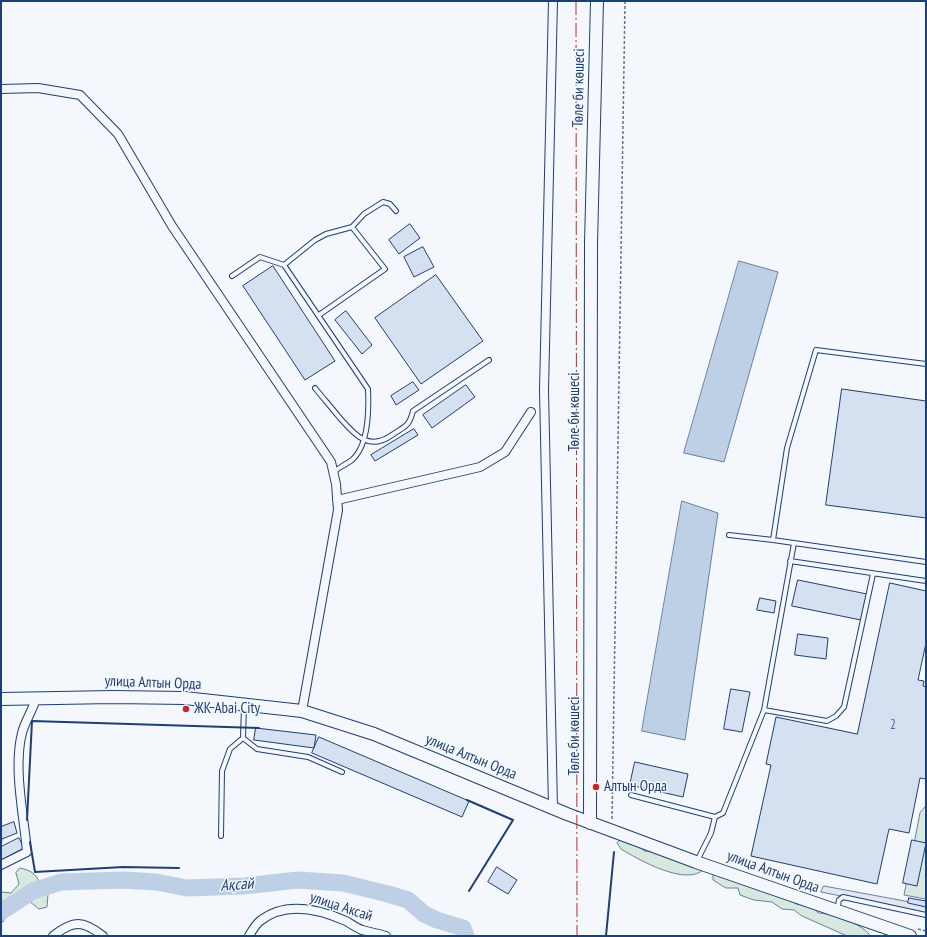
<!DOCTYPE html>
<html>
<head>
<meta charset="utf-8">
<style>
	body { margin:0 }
	#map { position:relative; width:927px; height:937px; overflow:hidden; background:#f4f7fb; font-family:"PT Sans Narrow",sans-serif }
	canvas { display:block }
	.frame { position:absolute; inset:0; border:2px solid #1d3f73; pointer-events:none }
</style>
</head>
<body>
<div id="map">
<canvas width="927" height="937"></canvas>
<div class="frame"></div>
</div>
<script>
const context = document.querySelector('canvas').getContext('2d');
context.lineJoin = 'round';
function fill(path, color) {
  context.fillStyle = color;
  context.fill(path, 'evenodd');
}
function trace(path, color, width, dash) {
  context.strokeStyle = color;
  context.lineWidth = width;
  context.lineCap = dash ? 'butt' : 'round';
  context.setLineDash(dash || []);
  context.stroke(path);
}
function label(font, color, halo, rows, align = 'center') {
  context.font = font + ' "PT Sans Narrow",sans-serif';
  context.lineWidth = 3;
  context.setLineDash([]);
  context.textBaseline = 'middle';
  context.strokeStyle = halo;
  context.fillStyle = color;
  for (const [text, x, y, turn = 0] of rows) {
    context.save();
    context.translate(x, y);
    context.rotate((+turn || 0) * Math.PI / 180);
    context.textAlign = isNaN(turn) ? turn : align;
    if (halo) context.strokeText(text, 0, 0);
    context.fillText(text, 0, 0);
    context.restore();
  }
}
const green = new Path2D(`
	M 926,806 L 926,899 L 904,895 L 920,813 Z
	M 622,839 L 638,844 L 644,851 L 655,852 L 704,869 C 687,887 639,860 621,849 L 617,843 Z
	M 20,868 C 40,872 36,881 48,894 L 47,907 L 39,909 L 29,901 L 9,911 L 3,922 L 1,922 L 1,892 L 11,893 L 19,884 L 16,873 Z
	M 717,873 L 789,899 L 796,904 L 813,907 L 818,913 C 831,913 864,924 870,936 L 847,936 L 802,916 L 794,910 L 782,909 L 772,902 L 754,900 L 740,895 L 738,888 L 726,888 L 713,880 L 713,874 Z`);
fill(green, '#d7e8df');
trace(green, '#687fa3', 1);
const parking = new Path2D(`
	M 824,886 L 926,905 L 926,913 L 821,892 Z`);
fill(parking, '#e3e8f0');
trace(parking, '#687fa3', 1);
const water = new Path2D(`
	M 739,261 L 778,272 L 724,462 L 684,453 Z
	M 682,501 L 718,513 L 685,740 L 642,731 Z`);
fill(water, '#bed0e5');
trace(water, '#687fa3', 1);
trace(new Path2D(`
	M 1,912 L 33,891 L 61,882 L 124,880 L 156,882 L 187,888 L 244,886 L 298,880 L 343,883 L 388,894 L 408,900 L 424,914 L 437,920 L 463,928 L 466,936`), '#bed0e5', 17);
const building = new Path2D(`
	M 410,224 L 420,238 L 399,254 L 389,240 Z
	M 423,247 L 434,267 L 414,277 L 404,257 Z
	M 273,266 L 335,361 L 305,380 L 243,286 Z
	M 436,275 L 483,341 L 421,384 L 375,318 Z
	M 346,311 L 372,345 L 362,354 L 335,320 Z
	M 413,382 L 419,390 L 396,405 L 391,396 Z
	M 466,385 L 475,397 L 432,428 L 423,415 Z
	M 842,389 L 926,401 L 926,518 L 826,505 Z
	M 414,429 L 418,435 L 375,461 L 371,455 Z
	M 798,580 L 867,594 L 861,620 L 792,606 Z
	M 890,583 L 926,591 L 926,643 L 918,680 L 924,681 L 923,686 L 926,687 L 926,779 L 920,778 L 909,833 L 889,829 L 877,884 L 751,856 L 771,765 L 766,764 L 776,717 L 857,734 Z
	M 760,598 L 776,601 L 774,613 L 757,610 Z
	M 798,634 L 828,638 L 826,659 L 795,655 Z
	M 731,689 L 750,692 L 742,732 L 724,729 Z
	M 256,728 L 316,735 L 314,748 L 254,740 Z
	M 319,737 L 469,801 L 462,817 L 312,753 Z
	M 635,762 L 688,774 L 683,797 L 630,785 Z
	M 14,822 L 17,833 L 2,839 L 1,846 L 1,827 Z
	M 19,838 L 24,848 L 1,860 L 1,847 Z
	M 912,840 L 926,843 L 917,886 L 903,883 Z
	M 497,867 L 517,880 L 508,894 L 488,882 Z
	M 909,898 L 926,901 L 926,907 L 908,903 Z`);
fill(building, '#d5e0f0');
trace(building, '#1d3f73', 1);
const lane = new Path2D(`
	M 232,276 L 260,257 L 284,265
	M 319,315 L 385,269 L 352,227
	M 315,388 C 323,398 331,407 339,417 C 354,434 368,452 392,435 C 405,426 409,427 413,411 L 489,360
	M 333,472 C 339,468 346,464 352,460 C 369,445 369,410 368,389 L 284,265 L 315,240 L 326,234 L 352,227 L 364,214 L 383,202 L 390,204 L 396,211
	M 729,535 L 773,540 L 787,448 L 816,350 L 926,364
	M 773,540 L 926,562
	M 790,561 L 926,581
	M 764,710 L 827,721 L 836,716 L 844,707 L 873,574
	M 243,738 L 257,749 L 308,757 L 342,772
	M 631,795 L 715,817 L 723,813 L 764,710 L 794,543
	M 221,836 L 222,771 L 230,749 L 243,738 L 244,706
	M 697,861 L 711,833 L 715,817
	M 837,910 L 839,900 L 843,897 L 926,915`);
const street = new Path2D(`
	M 553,1 L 544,390 L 553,808
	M 1,89 L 38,88 L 80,95 L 118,134 L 172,226 L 331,462 L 336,484 L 338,510 L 302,711
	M 337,500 L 480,467 L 505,452 L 531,412
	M 1,865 L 27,852 C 24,816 13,768 22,733 C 25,721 33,710 36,698
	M 53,936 C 73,920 83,920 103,936
	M 249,936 C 252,931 255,925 260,921 C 285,901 319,909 346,921 C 351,924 357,928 362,930 C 370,932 379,934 386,936`);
const secondary = new Path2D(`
	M 1,699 L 113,697 L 185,698 L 302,711 L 374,734 L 567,814 L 696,862 L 910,936
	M 590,823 L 591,244 L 597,1`);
trace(lane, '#1d3f73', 6);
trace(street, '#1d3f73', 10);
trace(secondary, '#1d3f73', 14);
trace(new Path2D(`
	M 612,819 L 625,1
	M 918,929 L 926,931`), '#5e769c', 1.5, [3, 2]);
trace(lane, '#f4f7fb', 4);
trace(street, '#f4f7fb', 8);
trace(secondary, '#f4f7fb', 12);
trace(new Path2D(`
	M 467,800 L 513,820 L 469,891
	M 27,820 L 32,721 L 259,728
	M 30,842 L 35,872 L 123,867 L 179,868
	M 606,936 L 614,852`), '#1d3f73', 2);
trace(new Path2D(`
	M 576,1 L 577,936`), '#c62828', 1, [14, 3, 2, 3]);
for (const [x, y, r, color] of [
	[186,709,4,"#c62828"],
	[596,787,4,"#c62828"]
]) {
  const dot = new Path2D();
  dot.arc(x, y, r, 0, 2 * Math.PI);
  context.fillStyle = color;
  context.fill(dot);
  trace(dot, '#f4f7fb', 1.5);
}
label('13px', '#4b6792', null, [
	["2",893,725]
]);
label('15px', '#1d3f73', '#f4f7fb', [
	["Төле би көшесі",579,88,-89],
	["Төле би көшесі",575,412,-90],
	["улица Алтын Орда",153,683,2],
	["Төле би көшесі",575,736,-90],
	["улица Алтын Орда",471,757,22],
	["улица Алтын Орда",773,872,20],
	["улица Аксай",341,907,18]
]);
label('15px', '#1d3f73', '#f4f7fb', [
	["ЖК Abai City",194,709],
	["Алтын Орда",604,787]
], 'left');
label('italic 16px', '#1d3f73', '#f4f7fb', [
	["Ақсай",237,885,-4]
]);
</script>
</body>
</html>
